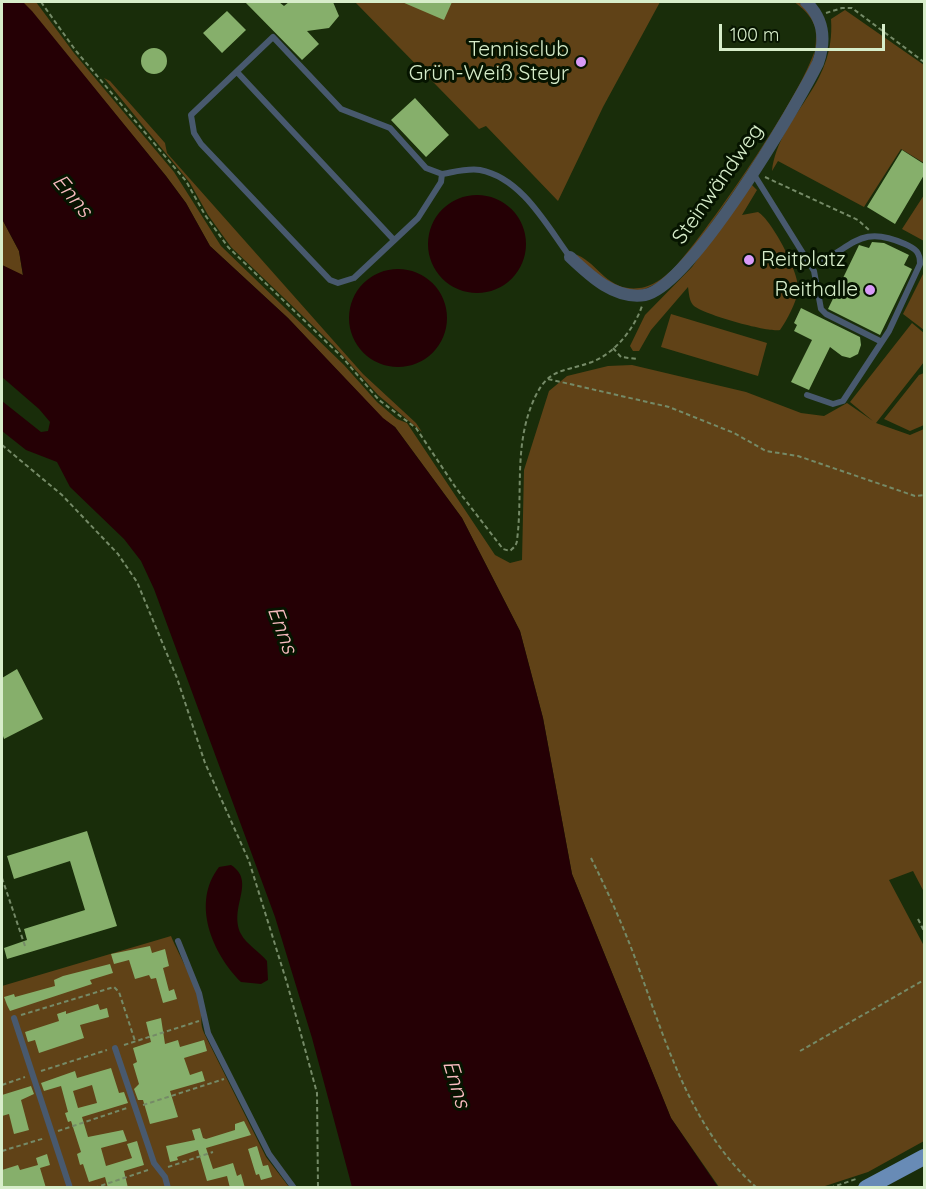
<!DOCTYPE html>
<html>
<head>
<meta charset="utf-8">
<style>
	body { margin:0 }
	#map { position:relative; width:926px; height:1189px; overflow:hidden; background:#192d0a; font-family:Quicksand,sans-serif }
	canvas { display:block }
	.frame { position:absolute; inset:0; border:3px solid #d7edca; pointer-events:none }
	.scale { position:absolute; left:719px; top:24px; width:166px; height:27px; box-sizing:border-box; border:3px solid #d7edca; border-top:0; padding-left:8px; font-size:18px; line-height:21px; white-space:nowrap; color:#d7edca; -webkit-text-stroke:4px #061400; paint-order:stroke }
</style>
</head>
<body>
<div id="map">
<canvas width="926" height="1189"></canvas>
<div class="frame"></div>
<div class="scale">100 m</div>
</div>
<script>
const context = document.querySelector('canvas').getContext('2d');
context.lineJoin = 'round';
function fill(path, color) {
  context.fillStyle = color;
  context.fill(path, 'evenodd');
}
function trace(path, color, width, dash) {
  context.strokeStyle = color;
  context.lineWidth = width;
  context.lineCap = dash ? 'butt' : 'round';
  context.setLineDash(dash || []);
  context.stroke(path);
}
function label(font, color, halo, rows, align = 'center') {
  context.font = font + ' Quicksand,sans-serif';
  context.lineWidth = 6;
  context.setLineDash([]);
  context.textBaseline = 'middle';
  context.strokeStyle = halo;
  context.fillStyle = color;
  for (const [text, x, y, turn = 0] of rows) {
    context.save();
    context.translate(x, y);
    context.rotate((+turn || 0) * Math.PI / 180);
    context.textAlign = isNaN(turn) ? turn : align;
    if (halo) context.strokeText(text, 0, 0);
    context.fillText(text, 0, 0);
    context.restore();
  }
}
fill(new Path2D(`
	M 23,2 L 36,2 L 74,53 L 174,172 L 221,246 L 344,365 L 377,402 L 397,419 L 407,423 L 495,555 L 510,563 L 522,560 L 524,470 L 549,391 L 567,376 L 608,366 L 632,365 L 746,392 L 801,413 L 824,416 L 847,403 L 873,421 L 850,402 L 912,323 L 924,333 L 924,362 L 876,423 L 910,435 L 924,429 L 924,892 L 913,871 L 889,880 L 924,946 L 924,1141 L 868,1172 L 822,1187 L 719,1187 L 671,1118 L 572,874 L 543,718 L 520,631 L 462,518 L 395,427 L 383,419 L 288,318 L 210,246 L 186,203 L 166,176 Z
	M 355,2 L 373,3 L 660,2 L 603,107 L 558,201 L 486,126 L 479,129 Z
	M 794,2 C 821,4 818,45 812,63 C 807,79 794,96 785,111 C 763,148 740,183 715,218 C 702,236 689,257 672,272 C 665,279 650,288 641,290 C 614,293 593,270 574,254 C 598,260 607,296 645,287 C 656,284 667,275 675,267 C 704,236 817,75 817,39 C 817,22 806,10 794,2 Z
	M 845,10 L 924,65 L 924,163 L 901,149 L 864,207 L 778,161 L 772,171 C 779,114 836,88 831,19 Z
	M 104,78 L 110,81 L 165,143 L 167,153 L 363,374 L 416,423 L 422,432 L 378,395 L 333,345 L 231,247 L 208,215 L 190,183 Z
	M 751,184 L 757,190 L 742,215 L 758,212 C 772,220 801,275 798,291 C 796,303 787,320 780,330 C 770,333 701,314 693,305 C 689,300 689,293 688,287 L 651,330 L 639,351 L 633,351 L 630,346 L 645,315 L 692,267 Z
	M 924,195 L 924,241 L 902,229 Z
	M 2,219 L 19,251 L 23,276 L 2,265 Z
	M 924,272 L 924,330 L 903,314 Z
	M 671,314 L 767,343 L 758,376 L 661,347 Z
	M 924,373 L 924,425 L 910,431 L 884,419 L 919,375 Z
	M 171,936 C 179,956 199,988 201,1010 C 202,1019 200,1024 204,1033 L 266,1157 L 289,1187 L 2,1188 L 2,986 Z`), '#604217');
fill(new Path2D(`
	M 2,2 L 23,2 L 32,11 L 166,176 L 186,203 L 210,246 L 288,318 L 383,418 L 395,427 L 462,518 L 520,631 L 543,718 L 572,874 L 671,1118 L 718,1187 L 352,1187 L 312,1038 L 275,917 L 154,589 L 141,561 L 124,539 L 70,487 L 57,462 L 26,450 L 2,431 L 2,401 L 41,432 L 48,431 L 50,422 L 39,409 L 2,377 L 2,265 L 23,275 L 19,251 L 2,219 Z
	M428 244a49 49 0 1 1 98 0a49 49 0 1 1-98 0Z
	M349 318a49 49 0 1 1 98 0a49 49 0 1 1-98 0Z
	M 231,865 C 257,882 228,907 241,934 C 246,944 260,952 267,961 L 268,980 L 261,984 L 241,982 C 212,953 191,903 219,867 Z`), '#250005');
fill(new Path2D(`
	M 245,2 L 279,2 L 284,6 L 289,2 L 333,2 L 339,16 L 329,28 L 307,31 L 319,44 L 302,60 Z
	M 402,2 L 452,2 L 444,20 Z
	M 227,11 L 246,30 L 222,53 L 203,33 Z
	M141 61a13 13 0 1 1 26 0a13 13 0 1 1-26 0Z
	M 415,98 L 449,135 L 426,157 L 391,120 Z
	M 902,150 L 924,164 L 924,175 L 895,224 L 867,207 Z
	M 872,242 L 884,243 L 909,255 L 904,265 L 912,269 L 880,335 L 828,309 L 859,245 L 869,248 Z
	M 801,308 L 860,337 L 861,345 L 858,354 L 850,358 L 842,356 L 830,347 L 809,390 L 791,382 L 812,340 L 794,331 L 797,325 L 794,323 Z
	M 17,669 L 43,719 L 4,739 L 2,733 L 2,678 Z
	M 87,831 L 117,926 L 7,959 L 4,948 L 27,940 L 24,929 L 85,910 L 70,861 L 14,879 L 7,856 Z
	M 150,946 L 152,953 L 165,949 L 169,966 L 163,968 L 169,991 L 174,989 L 177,999 L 163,1003 L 156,978 L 151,979 L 149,975 L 135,979 L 129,960 L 114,964 L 111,954 Z
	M 110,964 L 113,973 L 90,980 L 92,984 L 10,1011 L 7,1005 L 4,997 L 14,994 L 15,997 L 55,986 L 54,980 L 63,976 Z
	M 98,1004 L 100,1010 L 107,1008 L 109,1017 L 80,1025 L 84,1038 L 39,1053 L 35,1040 L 28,1042 L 25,1032 L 59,1021 L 57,1014 L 66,1011 L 66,1014 Z
	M 161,1018 L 165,1044 L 178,1040 L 180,1047 L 204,1040 L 207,1051 L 184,1058 L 190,1075 L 202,1071 L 205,1081 L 170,1091 L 178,1117 L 150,1124 L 143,1100 L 138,1100 L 134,1089 L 139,1084 L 133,1064 L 137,1062 L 133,1048 L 151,1042 L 146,1022 Z
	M 111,1068 L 119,1093 L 124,1092 L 128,1103 L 82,1117 L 88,1137 L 123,1130 L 127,1141 L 101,1148 L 106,1166 L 132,1158 L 127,1144 L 137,1141 L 144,1165 L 124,1171 L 128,1188 L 108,1188 L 105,1177 L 89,1182 L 83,1164 L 80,1165 L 77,1154 L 81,1152 L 71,1121 L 68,1122 L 65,1113 L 68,1112 L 61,1086 L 44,1091 L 41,1083 L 75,1071 L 77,1078 ZM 92,1085 L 97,1103 L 78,1108 L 73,1091 Z
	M 31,1086 L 34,1094 L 21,1100 L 29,1130 L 14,1134 L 9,1114 L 2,1116 L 2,1095 Z
	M 244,1121 L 251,1135 L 206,1148 L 213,1169 L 233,1163 L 237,1176 L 241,1174 L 245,1188 L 230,1188 L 227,1176 L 207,1181 L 198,1150 L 177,1157 L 178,1160 L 170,1162 L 166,1146 L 195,1140 L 192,1130 L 200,1128 L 203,1138 L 206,1139 L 235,1130 L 235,1124 Z
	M 257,1146 L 263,1166 L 268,1165 L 272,1177 L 261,1180 L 259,1174 L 256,1175 L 248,1149 Z
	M 47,1154 L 50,1165 L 40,1168 L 46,1188 L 2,1188 L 2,1170 L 18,1165 L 20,1170 L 38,1165 L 36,1158 Z`), '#86af6b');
trace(new Path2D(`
	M 41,2 L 76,51 L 186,181 L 205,215 L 228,247 L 342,357 L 379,400 L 416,428 L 456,488 L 503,549 L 510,551 C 514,547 517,545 517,540 C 523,494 514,449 532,404 C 547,367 561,373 592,362 C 615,353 634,329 642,306
	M 826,13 L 842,8 L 852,8 L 924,62
	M 765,177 L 858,220 L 869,230
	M 613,348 L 621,357 L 637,359
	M 548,379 L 669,407 L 734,433 L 766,451 L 798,456 L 915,496 L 924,495
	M 2,445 L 62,495 L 118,554 L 137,582 L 177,678 L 205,763 L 249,861 L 287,983 L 317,1093 L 318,1188
	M 591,858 C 606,888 620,919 632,950 C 664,1034 687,1126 757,1188
	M 2,878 L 25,946
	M 918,919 L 924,931
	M 21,1015 L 114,987 L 119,992 L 135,1041
	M 124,1045 L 199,1021
	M 800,1051 L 924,980
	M 41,1071 L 107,1050
	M 2,1085 L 25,1077
	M 143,1105 L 224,1079
	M 58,1131 L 127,1108
	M 2,1151 L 45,1138
	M 168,1167 L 213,1152
	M 94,1188 L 148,1170
	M 830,1188 L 856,1179`), '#758a67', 2, [4.5, 3]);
trace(new Path2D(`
	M 237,72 L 394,240
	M 753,173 L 814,271 L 821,309 L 826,314 L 880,341
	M 442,174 L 426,168 L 390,128 L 341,109 L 273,37 L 191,115 L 194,133 L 201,144 L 330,280 L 338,283 L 354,278 L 418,218 L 441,182 L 442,174 C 454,172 468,168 480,170 C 522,178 547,226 570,257
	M 807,395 L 833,404 L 843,401 L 889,331 L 920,264 C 920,252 916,249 905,244 C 858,223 853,249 811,266
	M 178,941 L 199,993 L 208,1033 L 269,1154 L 294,1188
	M 14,1018 L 70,1188
	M 115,1048 L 154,1163 L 165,1177 L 168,1188`), '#48596e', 6);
trace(new Path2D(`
	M 570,257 C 590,276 615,300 645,295 C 690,287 796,107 818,63 C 826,40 824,19 806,2`), '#48596e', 12);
trace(new Path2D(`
	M 866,1188 L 924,1157`), '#688bb6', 16);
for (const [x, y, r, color] of [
	[581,62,6,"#d89af8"],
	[749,260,6,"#d89af8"],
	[870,290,6,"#d89af8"]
]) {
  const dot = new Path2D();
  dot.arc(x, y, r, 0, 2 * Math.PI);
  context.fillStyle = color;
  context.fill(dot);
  trace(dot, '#061400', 2);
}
label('21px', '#d7edca', '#061400', [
	["Tennisclub",569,50],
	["Grün-Weiß Steyr",569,74],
	["Reitplatz",761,260,"left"],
	["Reithalle",858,290]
], 'right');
label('21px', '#d7edca', '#061400', [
	["Steinwändweg",718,184,-55]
]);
label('italic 22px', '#f9bbbf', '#061400', [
	["Enns",72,196,50],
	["Enns",282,630,70],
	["Enns",456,1084,73]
]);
</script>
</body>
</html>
